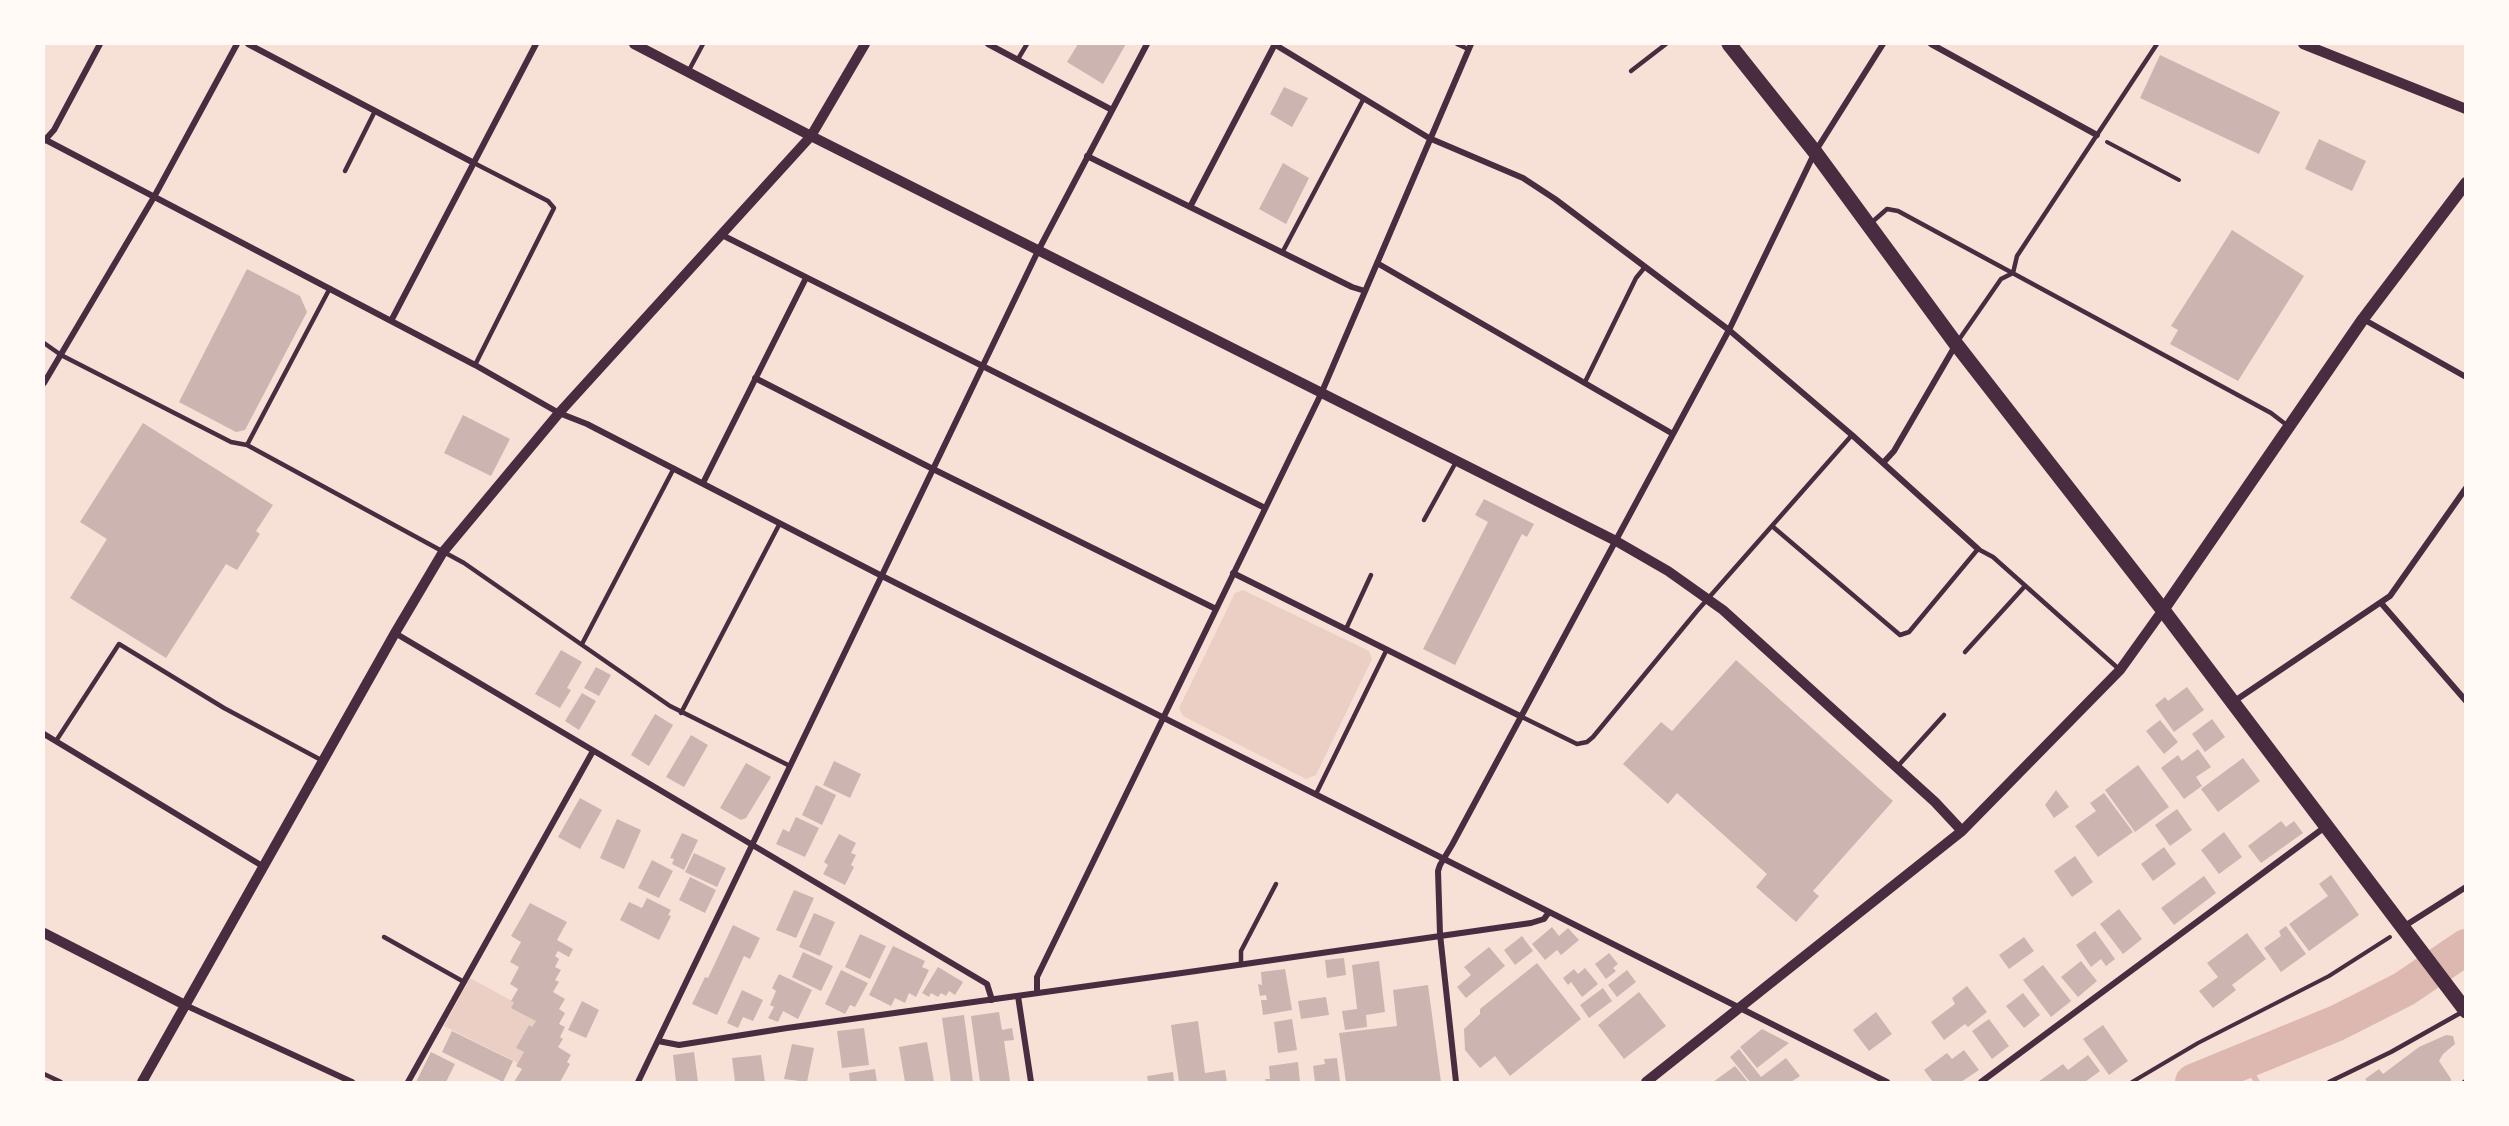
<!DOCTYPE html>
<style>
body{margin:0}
#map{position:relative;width:2509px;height:1126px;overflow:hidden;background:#f7e1d7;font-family:"Public Sans",sans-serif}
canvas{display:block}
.frame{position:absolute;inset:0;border:45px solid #fffaf5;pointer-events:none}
</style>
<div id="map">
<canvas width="2509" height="1126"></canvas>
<div class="frame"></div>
</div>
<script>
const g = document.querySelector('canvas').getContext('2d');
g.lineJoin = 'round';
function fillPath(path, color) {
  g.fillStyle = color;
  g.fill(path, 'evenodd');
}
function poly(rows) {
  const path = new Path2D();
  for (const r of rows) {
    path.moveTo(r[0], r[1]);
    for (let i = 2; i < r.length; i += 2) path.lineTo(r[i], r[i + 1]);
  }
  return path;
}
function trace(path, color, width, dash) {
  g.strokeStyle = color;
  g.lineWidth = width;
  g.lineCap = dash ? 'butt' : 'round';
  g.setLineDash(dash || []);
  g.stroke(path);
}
const green = poly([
 [1243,590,1369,651,1372,659,1316,775,1306,779,1183,716,1179,708,1235,593],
 [470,978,514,1002,536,1021,532,1027,529,1025,516,1048,524,1052,518,1063,444,1026]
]);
const stream = poly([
 [2245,1062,2257,1082]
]);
const river = poly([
 [2193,1082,2337,1023,2404,989,2466,947]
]);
const building = poly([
 [1078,44,1126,44,1103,84,1067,62],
 [2160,55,2280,112,2259,154,2140,98],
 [1284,87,1308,98,1292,127,1270,114],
 [2319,139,2366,161,2352,191,2305,169],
 [1283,163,1309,178,1286,224,1259,209],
 [2232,230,2304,276,2238,381,2170,344,2178,330,2171,326],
 [247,269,300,296,307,312,245,430,236,432,179,402],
 [463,415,510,439,491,476,444,453],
 [143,423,273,505,256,531,260,534,237,570,226,564,166,658,70,598,107,539,80,522],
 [1484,499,1534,524,1527,537,1522,534,1455,665,1423,649,1488,522,1475,515],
 [561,650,582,662,567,688,571,690,560,708,535,694],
 [1736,660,1893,801,1813,891,1819,896,1796,922,1756,887,1767,874,1677,793,1668,804,1623,764,1661,722,1672,731],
 [596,667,611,675,599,696,584,688],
 [2187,687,2204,710,2174,732,2155,705,2165,697,2168,701],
 [582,693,596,701,579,730,565,721],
 [655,714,673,725,649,766,631,755],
 [2212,719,2225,737,2205,752,2192,734],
 [2160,720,2178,742,2164,754,2146,731],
 [691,735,708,745,684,787,666,777],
 [2198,749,2211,767,2196,777,2202,786,2184,799,2161,768,2178,755,2182,761],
 [2243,758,2260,781,2218,812,2201,789],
 [834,761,861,774,850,798,823,785],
 [746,763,771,777,746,818,741,820,720,808],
 [2138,765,2169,807,2135,832,2105,790],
 [816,785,836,795,822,825,802,815],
 [2056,790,2069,807,2054,818,2045,805],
 [2104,793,2133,832,2098,857,2075,826,2096,811,2090,803],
 [580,798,602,810,580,849,558,837],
 [2177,809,2192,830,2170,846,2155,825],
 [796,817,819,828,805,857,776,844,783,829,789,832],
 [617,819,641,830,624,869,600,858],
 [2281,821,2286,827,2294,821,2303,833,2261,863,2248,846],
 [2224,832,2242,857,2219,874,2201,850],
 [682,833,698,840,684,870,672,864,674,859,670,858],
 [839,834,856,843,851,853,856,855,851,865,854,867,845,885,823,874,828,865,824,862],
 [2164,847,2176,864,2153,881,2141,864],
 [694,853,726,868,717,887,685,872],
 [2075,856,2093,882,2072,897,2054,871],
 [652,860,673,871,659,898,638,888],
 [2331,875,2359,915,2309,951,2289,924,2328,896,2319,884],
 [2204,876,2216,893,2174,925,2161,908],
 [690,877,716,890,705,913,679,900],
 [794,890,814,898,796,938,776,930],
 [647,898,671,910,668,915,671,916,659,940,620,920,629,902,642,908],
 [530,903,567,922,557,940,573,949,569,957,558,951,555,956,559,959,555,967,561,970,555,980,559,982,553,992,565,999,559,1009,565,1013,559,1024,565,1027,560,1037,563,1039,558,1047,571,1055,567,1062,570,1064,560,1082,514,1082,522,1069,516,1066,524,1052,516,1048,529,1025,532,1027,536,1021,511,1008,514,1002,511,1001,518,989,510,984,519,967,510,962,521,942,511,936],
 [2119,909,2142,939,2123,954,2100,924],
 [814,913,835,922,820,956,799,947],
 [733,925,760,938,750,959,744,956,717,1015,692,1004,705,977,708,978],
 [2286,926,2306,954,2281,972,2264,948,2281,936,2279,931],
 [1552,927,1559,936,1568,928,1579,940,1561,955,1557,950,1545,960,1532,944],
 [2095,931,2115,959,2106,966,2101,959,2091,967,2076,945],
 [2247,933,2266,959,2232,985,2236,990,2213,1008,2199,991,2218,977,2207,963],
 [860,934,886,946,870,979,845,967],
 [1522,936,1533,951,1515,965,1504,950],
 [2024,937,2034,951,2009,969,1999,955],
 [893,946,925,961,922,967,929,970,916,997,909,993,905,1003,895,998,891,1006,869,995],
 [1489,947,1505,966,1466,998,1457,987,1471,975,1464,967],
 [803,952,833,966,821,991,792,977],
 [1609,953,1618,964,1613,968,1616,971,1606,979,1595,964],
 [1344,958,1346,975,1327,978,1325,960],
 [1379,961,1385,1012,1366,1015,1367,1027,1345,1030,1342,1011,1357,1009,1352,965],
 [2081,961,2097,981,2078,997,2061,977],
 [1537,963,1581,1019,1510,1076,1495,1056,1480,1068,1465,1050,1464,1029,1480,1014,1480,1009],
 [2043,965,2071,1001,2051,1017,2023,980],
 [938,967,963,982,955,995,949,991,946,996,941,993,938,997,931,993,929,997,922,993],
 [1585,968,1598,984,1582,997,1571,982,1568,985,1563,978,1574,969,1578,974],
 [1285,969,1292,1010,1263,1015,1261,1000,1267,1000,1266,995,1260,996,1258,984,1262,985,1261,972],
 [841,970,868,983,855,1007,850,1005,845,1014,825,1004],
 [1627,970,1636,982,1617,997,1608,985],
 [779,974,812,990,798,1019,783,1011,778,1022,768,1018,774,1007,770,1005,776,991,772,988],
 [1428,985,1441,1082,1346,1082,1339,1033,1397,1026,1393,990],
 [1967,986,1987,1012,1968,1027,1965,1024,1944,1040,1931,1022,1955,1004,1952,998],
 [1603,988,1612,1001,1589,1018,1580,1005],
 [742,990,763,1000,753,1021,743,1017,738,1028,727,1023],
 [1639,992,1666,1026,1624,1059,1598,1025],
 [2023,993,2040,1015,2024,1028,2006,1006],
 [1326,997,1329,1015,1301,1019,1298,1001],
 [582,1001,599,1010,586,1038,568,1030],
 [999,1012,1002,1030,1012,1028,1014,1040,1004,1041,1010,1081,980,1082,971,1016],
 [1876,1012,1892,1034,1869,1051,1853,1030],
 [964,1015,973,1082,951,1082,942,1018],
 [1292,1019,1297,1050,1278,1053,1274,1022],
 [1989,1019,2009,1046,1992,1059,1972,1031],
 [1198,1021,1205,1073,1225,1070,1227,1082,1179,1082,1171,1025],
 [2103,1025,2128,1061,2109,1075,2083,1039],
 [864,1028,869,1065,842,1068,837,1031],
 [1762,1029,1789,1043,1757,1068,1740,1047],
 [452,1031,513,1061,503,1082,442,1052],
 [2446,1035,2453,1036,2455,1044,2443,1054,2439,1061,2451,1079,2451,1082,2368,1082,2365,1079,2379,1069,2383,1074,2419,1047],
 [927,1042,934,1082,905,1082,899,1047],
 [792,1044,814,1048,807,1082,784,1079],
 [1739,1049,1761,1077,1786,1058,1800,1076,1791,1082,1750,1082,1730,1057],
 [1964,1050,1979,1070,1961,1082,1933,1082,1924,1070,1947,1053,1952,1059],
 [431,1052,455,1064,446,1082,416,1082],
 [694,1052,698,1082,676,1082,673,1055],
 [761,1055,765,1082,735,1082,732,1058],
 [2088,1055,2100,1071,2085,1082,2038,1082,2063,1064,2068,1070],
 [1337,1058,1340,1082,1315,1082,1313,1066,1325,1064,1324,1059],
 [1298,1062,1300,1082,1266,1082,1265,1079,1270,1079,1269,1066],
 [1735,1066,1748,1082,1713,1082],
 [875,1069,877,1082,850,1082,849,1073],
 [1173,1072,1174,1082,1148,1082,1147,1076]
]);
const path = poly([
 [2107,142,2179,180],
 [2132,1082,2198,1043,2329,976,2390,937]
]);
const service = poly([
 [1457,44,1468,49],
 [1018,59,1027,44],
 [1631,71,1666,44],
 [688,72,703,44],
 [474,163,548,201,554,208,475,365],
 [345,171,375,111],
 [1871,223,1887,209,1898,211,2271,413,2288,426],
 [1282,253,1364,98],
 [1958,341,2001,279,2013,273,2017,256,2157,44],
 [44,343,61,355,231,442,247,445,464,563,670,706,790,766],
 [1585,382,1636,278,1645,267],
 [247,445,330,288],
 [1424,520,1456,462],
 [1772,526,1900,635,1909,632,1978,549,1993,557,2120,670],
 [1346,629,1371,575],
 [582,644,674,468],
 [1965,652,2025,586],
 [681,713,780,523],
 [1520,716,1577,744,1587,742,1593,737,1697,611,1852,435],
 [56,741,119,644,224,708,323,761],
 [1897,767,1944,715],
 [1316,794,1387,649],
 [384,937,464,982],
 [1241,965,1241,951,1276,884],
 [44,1074,61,1082],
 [2329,1082,2391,1052,2464,1011],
 [2464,1082,2466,1081]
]);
const minor = poly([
 [248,44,474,163],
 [988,44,1112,110],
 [1274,44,1429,138,1523,178,1555,199,1729,330,1852,435,1978,549],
 [1931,44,2097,135],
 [44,139,475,365,559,413,587,424,882,576,1887,1082],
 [44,141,54,130,100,44],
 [1087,156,1352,287,1365,291],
 [1190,207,1275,44],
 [722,235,1265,508],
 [1377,263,1673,434],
 [2363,319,2466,377],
 [391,321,536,44],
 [755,378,933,469,1216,609],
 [44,383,154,197,237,44],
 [1883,463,1894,451,1955,346],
 [703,483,806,278],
 [1233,573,1520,716],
 [2381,603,2466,701],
 [395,633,987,984,992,1000],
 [2233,702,2390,596,2466,488],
 [44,734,264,867],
 [2403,927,2466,887],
 [1037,993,1037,977,1321,394,1471,44],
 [1018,996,1031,1082],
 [185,1005,352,1082],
 [658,1041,679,1045,787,1028,1196,971,1531,923,1544,919,1549,912],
 [408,1082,593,751],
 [638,1082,1038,251,1147,44],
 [1456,1082,1440,934,1438,871,1440,865,1452,845,1729,330,1815,152,1883,44],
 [1981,1082,2325,827]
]);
const tertiary = poly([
 [634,44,811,136,1616,541,1668,571,1723,610,1935,802,1962,831],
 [2303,44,2466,109],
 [44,933,185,1005],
 [142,1082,395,633,443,552,559,413,811,136,865,44],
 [1646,1082,1962,831,2120,670,2163,610]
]);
const secondary = poly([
 [2163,610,2363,319,2466,183]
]);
const primary = poly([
 [1729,44,1815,152,1956,344,2163,610,2466,1011]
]);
fillPath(green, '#ebcfc5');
trace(stream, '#dcb8b0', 6);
trace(river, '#dcb8b0', 36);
fillPath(building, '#ccb4b1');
trace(path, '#4a2c40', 4);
trace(service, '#4a2c40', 4.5);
trace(minor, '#4a2c40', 6);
trace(tertiary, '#4a2c40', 10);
trace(secondary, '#4a2c40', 12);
trace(primary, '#4a2c40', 15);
</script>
